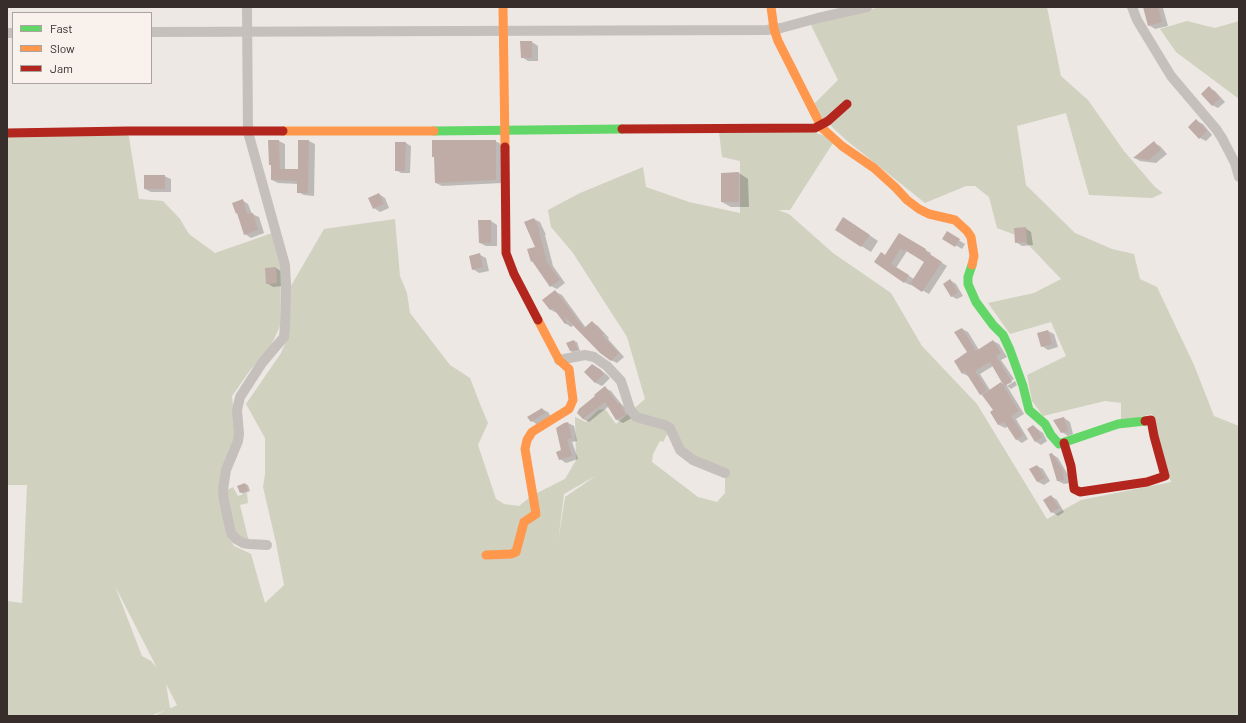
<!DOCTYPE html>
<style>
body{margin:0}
#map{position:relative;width:1246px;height:723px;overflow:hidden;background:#ede8e4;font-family:Barlow,sans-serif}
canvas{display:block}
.frame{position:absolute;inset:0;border:8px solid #372d2b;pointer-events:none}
.legend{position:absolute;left:12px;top:12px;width:140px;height:72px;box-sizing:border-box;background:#f9f1ec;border:1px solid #aba39f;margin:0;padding:5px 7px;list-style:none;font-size:12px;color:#372d2b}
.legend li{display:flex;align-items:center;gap:8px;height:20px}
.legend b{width:20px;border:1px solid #aba39f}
</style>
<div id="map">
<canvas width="1246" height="723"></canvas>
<div class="frame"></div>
<ul class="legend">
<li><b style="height:5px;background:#63d668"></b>Fast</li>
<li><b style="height:5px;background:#ff974d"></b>Slow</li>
<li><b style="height:5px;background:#b3261e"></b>Jam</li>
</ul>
</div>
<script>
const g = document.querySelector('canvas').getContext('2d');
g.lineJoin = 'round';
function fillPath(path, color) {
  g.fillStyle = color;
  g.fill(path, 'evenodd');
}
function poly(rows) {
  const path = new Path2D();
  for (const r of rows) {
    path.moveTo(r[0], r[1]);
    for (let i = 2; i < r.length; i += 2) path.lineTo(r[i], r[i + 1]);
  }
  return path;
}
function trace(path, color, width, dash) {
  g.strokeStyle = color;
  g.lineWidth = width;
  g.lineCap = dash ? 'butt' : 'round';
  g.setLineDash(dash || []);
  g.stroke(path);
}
const green = poly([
 [882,7,1047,7,1061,76,1088,100,1124,151,1155,187,1163,193,1152,198,1089,195,1066,113,1017,126,1026,185,1075,233,1112,249,1134,254,1140,279,1157,287,1194,365,1214,416,1239,426,1239,716,154,716,166,710,150,716,7,716,7,601,22,603,27,485,7,485,7,134,128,131,139,199,163,201,180,219,189,234,215,253,275,232,281,268,280,326,270,348,251,369,232,396,236,436,227,490,233,487,238,496,247,493,248,503,240,505,249,542,228,536,234,546,251,554,265,603,284,585,276,543,263,487,265,474,265,438,246,404,281,353,288,337,288,291,324,229,395,219,400,276,407,293,410,313,450,365,470,378,480,404,488,423,478,445,496,499,504,504,519,506,533,495,565,479,576,460,575,417,586,422,598,410,605,409,616,424,645,399,627,337,573,253,551,227,548,210,580,193,643,167,646,187,689,202,740,213,740,161,722,157,719,132,813,132,825,136,833,143,790,210,778,210,789,214,833,253,891,293,922,346,977,404,1047,519,1081,500,1171,482,1152,414,1121,422,1121,403,1105,401,1043,416,1032,401,1027,375,1066,356,1051,322,1010,334,988,303,1034,293,1061,279,1021,237,997,228,989,197,975,186,966,186,925,203,846,140,811,107,838,80,809,21],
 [670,429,688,456,725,476,725,493,717,502,698,497,652,462,653,454,660,441,663,442],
 [597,475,565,497,558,542,564,494],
 [115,586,157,668,151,661,142,656],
 [166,684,177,705,171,708,170,708],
 [1187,21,1215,28,1239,21,1239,99,1176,52,1160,29]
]);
const shadow = poly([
 [1146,7,1163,8,1168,26,1155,29,1149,25],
 [532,42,538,46,538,61,528,61,522,57],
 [1209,88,1215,91,1225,102,1218,108,1212,105],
 [1197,121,1203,124,1212,135,1206,141,1200,138],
 [279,141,285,144,285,170,299,170,309,141,315,144,314,196,304,195,298,192,298,184,278,183,272,180,272,166,270,164],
 [495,141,501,144,502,183,442,186,436,183],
 [396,143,406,143,411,146,410,173,401,173,396,170],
 [1154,143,1160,146,1167,154,1156,163,1140,161,1135,158],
 [739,173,748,179,749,207,731,207,722,202],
 [164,176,171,179,171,192,151,192,145,189],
 [379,194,385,198,389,208,380,212,374,208],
 [242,200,248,204,252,214,259,217,264,233,251,238,245,234,239,214,237,213],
 [534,219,540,222,546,235,545,235,553,266,565,283,557,289,551,286,534,262,532,261,537,248],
 [491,221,497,225,497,246,486,246,480,243],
 [853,224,878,241,871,252,836,230],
 [1025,228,1031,232,1033,245,1022,246,1016,242],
 [947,233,965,244,962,249,944,238],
 [899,235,931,253,930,255,947,266,929,294,911,284,910,285,904,282,875,262,885,256],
 [907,251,911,254,912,253,925,261,914,279,896,268],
 [480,255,486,258,489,271,479,273,473,269],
 [276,268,282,272,283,286,273,287,267,283],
 [950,280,956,284,963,296,957,299,951,296],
 [556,292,562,295,586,328,592,322,598,326,609,338,608,339,624,357,617,363,611,360,571,321,573,326,571,327,565,323,557,313,551,310,544,300],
 [962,329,968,332,979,350,993,341,999,344,1007,357,1001,360,1014,379,1007,384,1007,386,1015,381,1017,385,1011,389,1007,386,1024,414,1016,419,1028,439,1022,443,1016,439,1008,426,1005,428,999,425,992,413,995,411,985,397,980,394,968,376,962,373,968,353],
 [993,366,1005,385,1001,383,990,390,980,374],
 [1048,331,1054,334,1058,347,1048,350,1042,346],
 [574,341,577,342,580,351,573,352,570,351],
 [598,368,607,375,610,378,602,386,596,383,585,372],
 [605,388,611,391,622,405,626,407,632,418,623,423,617,420,609,406,589,422,583,419,578,412],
 [542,409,548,412,551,417,538,425,532,421],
 [1064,418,1070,422,1073,434,1068,436,1062,432],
 [568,423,574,426,577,441,572,442,578,459,566,463,560,459],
 [1033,426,1043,433,1047,441,1041,445,1035,441],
 [1052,454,1058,458,1068,475,1069,483,1064,484,1058,481],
 [1037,466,1043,469,1050,481,1044,485,1038,482,1031,470],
 [245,484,248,485,250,491,243,494,241,492],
 [1051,496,1057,500,1064,512,1058,516,1052,512]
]);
const building = poly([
 [1143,7,1158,7,1162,22,1148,26],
 [520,41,532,41,532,58,521,58],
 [1209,86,1220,98,1212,106,1201,94],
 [1196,119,1207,131,1199,139,1188,127],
 [268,140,279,140,280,169,298,169,298,140,309,140,308,193,297,193,297,181,271,180,271,165,269,165],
 [432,140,496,140,496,180,435,183,434,157,432,157],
 [1154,141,1161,150,1149,160,1133,158],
 [395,142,406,142,405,171,395,171],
 [739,172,739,202,721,202,721,173],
 [144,175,165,175,165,189,144,189],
 [379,193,384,204,373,209,368,198],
 [243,199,247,214,253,213,258,230,244,235,237,213,236,214,232,203],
 [843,217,870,235,861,247,835,230],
 [534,218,540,231,539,232,547,262,560,280,550,287,532,261,531,262,527,249,535,247,524,222],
 [478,220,491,220,491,243,479,243],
 [1026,227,1027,242,1015,243,1014,228],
 [947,231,960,239,955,247,942,239],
 [899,233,926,249,925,251,942,262,922,292,910,284,924,262,905,250,905,251,900,249,891,264,909,275,904,283,874,262,881,252,885,255],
 [480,253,483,267,472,270,469,256],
 [276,267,277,283,266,284,265,268],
 [950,279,958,292,951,297,943,284],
 [555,290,584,328,592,321,604,334,602,335,619,353,611,361,600,353,564,316,567,323,565,324,553,308,550,310,542,300],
 [962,328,976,351,993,340,1001,353,996,356,1012,382,1004,386,990,362,975,371,987,390,980,395,965,371,962,374,954,361,967,352,954,332],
 [1048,330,1052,344,1041,347,1037,333],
 [574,340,578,350,570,351,566,343],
 [592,364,601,370,604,374,595,383,584,372],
 [1001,382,1019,411,1011,416,1023,435,1016,440,1004,422,998,425,990,412,993,410,982,395],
 [605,386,618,404,620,403,626,415,616,420,605,402,583,419,577,413,579,409,595,396,594,395],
 [542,408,545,413,531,422,527,417],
 [1064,417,1068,431,1061,433,1053,420],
 [568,422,572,438,567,439,572,456,559,460,556,452,561,450,556,428,564,423],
 [1033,425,1037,429,1042,437,1035,442,1027,429],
 [1052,453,1063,471,1064,480,1057,481,1049,454],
 [1037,465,1045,478,1037,482,1029,469],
 [245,483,248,490,240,493,237,486],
 [1051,495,1059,508,1051,513,1043,500]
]);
const street = poly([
 [247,7,248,132,285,265,286,286,285,326,284,337,262,363,240,397,237,410,239,434,238,441,226,470,223,490,224,501,231,533,236,539,243,543,249,544,267,545],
 [1132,7,1137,20,1171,76,1216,129,1222,138,1235,163,1239,177],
 [151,32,767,30,781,28,818,18,867,7],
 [7,33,13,33],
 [559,360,585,355,594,357,607,366,621,381,630,409,636,417,665,425,670,428,680,450,693,460,725,473]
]);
const fast = poly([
 [434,131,622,129],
 [972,265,968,277,968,284,976,302,993,325,1003,335,1010,350,1023,386,1029,410,1045,424,1051,435,1059,444,1118,424,1145,421]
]);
const slow = poly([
 [503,7,505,147],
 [771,7,774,29,778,41,822,128,842,146,874,168,896,188,907,200,919,209,929,214,955,220,967,231,971,237,974,256,972,265],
 [283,131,434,131],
 [486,555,511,554,516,552,524,522,536,514,525,449,527,440,532,432,569,409,573,400,569,369,559,360,538,320]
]);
const jam = poly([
 [622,129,815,128,828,121,847,104],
 [7,133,128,131,283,131],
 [505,147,506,253,514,274,538,320],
 [1064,443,1071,466,1074,489,1080,492,1147,482,1165,476,1154,436,1151,420,1145,421]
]);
fillPath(green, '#d0d1bf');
fillPath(shadow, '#0003');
fillPath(building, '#bfaca7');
trace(street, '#c6c0bd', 10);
trace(fast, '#63d668', 9);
trace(slow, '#ff974d', 9);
trace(jam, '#b3261e', 9);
</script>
